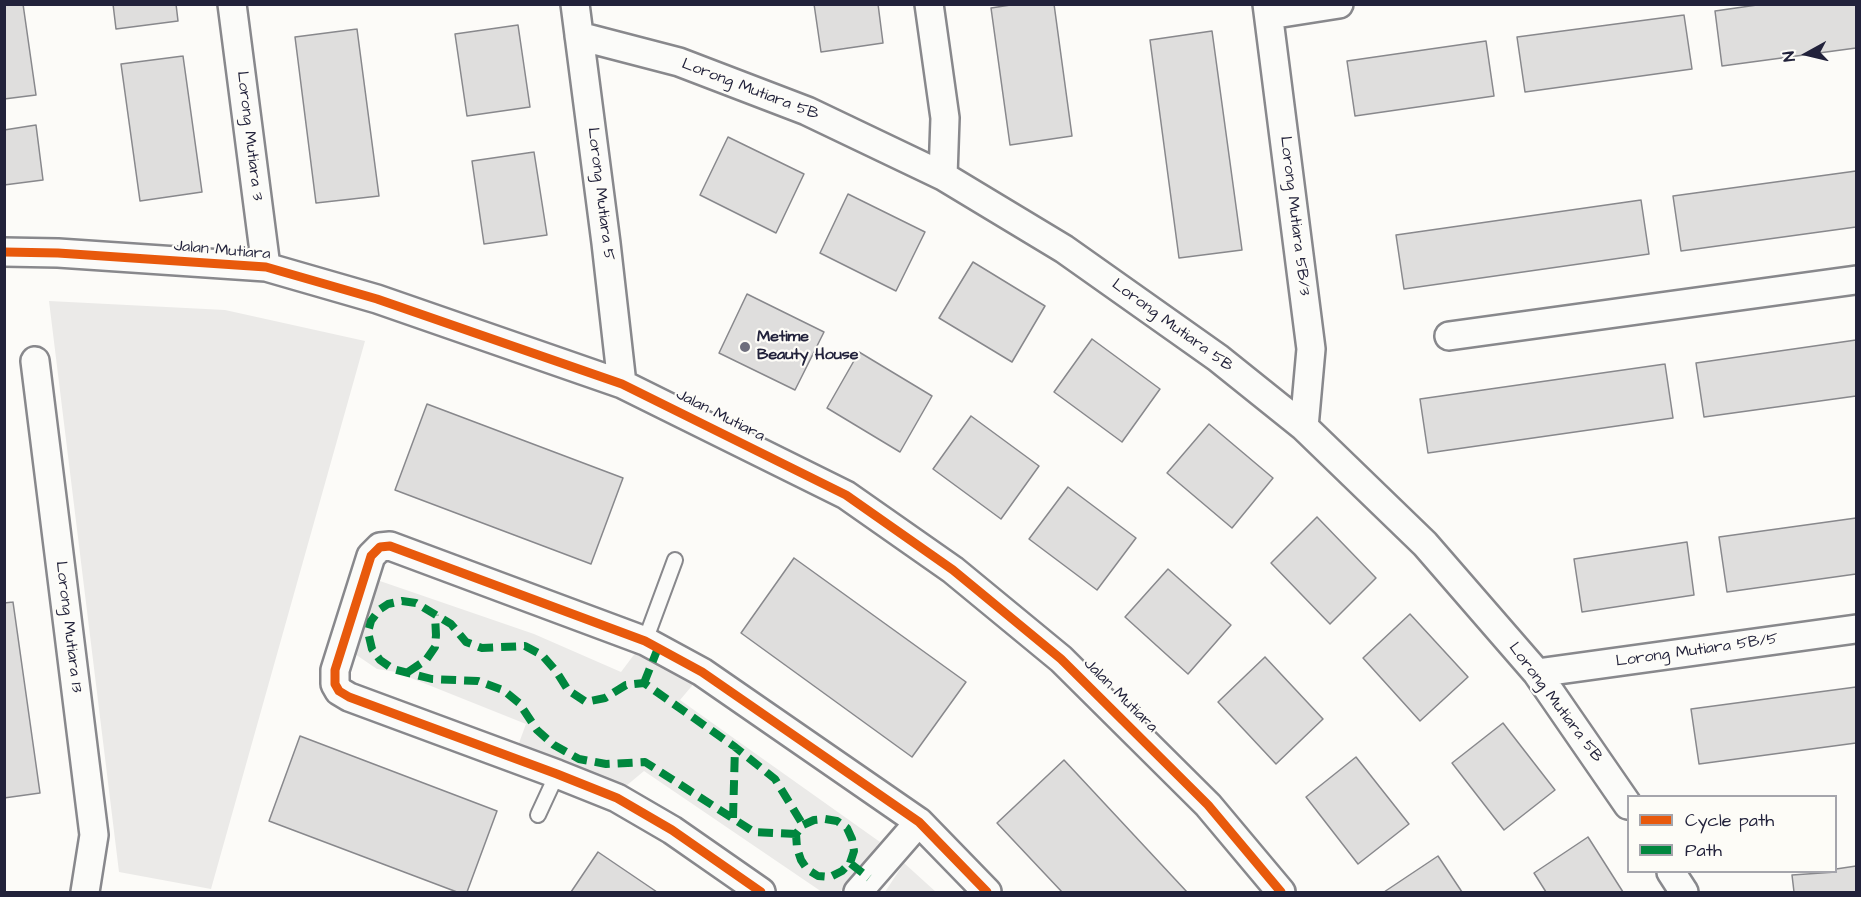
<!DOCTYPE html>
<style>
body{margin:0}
#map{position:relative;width:1861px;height:897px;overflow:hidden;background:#fcfbf8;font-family:"Architects Daughter",sans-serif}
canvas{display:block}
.frame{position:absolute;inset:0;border:6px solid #22223b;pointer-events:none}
.legend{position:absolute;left:1627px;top:795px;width:210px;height:78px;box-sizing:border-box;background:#fdfcf7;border:2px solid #a5a5ac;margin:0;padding:8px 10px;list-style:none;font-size:18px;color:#22223b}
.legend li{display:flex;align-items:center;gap:12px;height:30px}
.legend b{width:30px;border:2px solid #a5a5ac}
.north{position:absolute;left:1777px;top:24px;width:60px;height:60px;-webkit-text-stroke:4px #fdfcf7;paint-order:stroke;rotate:262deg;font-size:16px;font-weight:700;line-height:24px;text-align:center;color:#22223b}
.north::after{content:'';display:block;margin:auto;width:21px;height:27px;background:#22223b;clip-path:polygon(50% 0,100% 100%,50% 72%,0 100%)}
</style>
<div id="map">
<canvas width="1861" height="897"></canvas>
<div class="frame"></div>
<ul class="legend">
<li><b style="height:8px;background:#e8590c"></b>Cycle path</li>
<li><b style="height:8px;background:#00873e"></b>Path</li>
</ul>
<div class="north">N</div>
</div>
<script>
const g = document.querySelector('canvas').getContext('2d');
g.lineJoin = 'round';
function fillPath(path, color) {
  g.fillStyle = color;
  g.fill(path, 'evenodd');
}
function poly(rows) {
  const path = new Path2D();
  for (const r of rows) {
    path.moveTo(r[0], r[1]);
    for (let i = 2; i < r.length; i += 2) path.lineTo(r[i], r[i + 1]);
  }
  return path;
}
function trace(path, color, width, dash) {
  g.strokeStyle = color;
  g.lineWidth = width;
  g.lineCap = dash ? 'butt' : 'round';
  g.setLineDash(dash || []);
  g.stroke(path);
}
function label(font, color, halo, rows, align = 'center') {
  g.font = font + ' "Architects Daughter",sans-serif';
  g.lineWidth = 4.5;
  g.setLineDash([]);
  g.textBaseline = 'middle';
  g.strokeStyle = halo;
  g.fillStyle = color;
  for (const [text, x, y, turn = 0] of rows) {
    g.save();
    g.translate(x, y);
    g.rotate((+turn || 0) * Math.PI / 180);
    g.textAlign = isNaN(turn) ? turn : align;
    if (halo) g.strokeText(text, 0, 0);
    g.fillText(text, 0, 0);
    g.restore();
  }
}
const green = poly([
 [49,301,225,310,365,341,211,889,119,872],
 [377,580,534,634,621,672,636,652,666,660,696,681,680,700,880,842,840,892,822,892,644,771,626,786,519,743,526,724,396,672,377,669,352,652],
 [904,863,936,892,937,892,885,892]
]);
const building = poly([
 [4,4,23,4,36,95,4,99,4,4],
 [113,4,176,4,178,21,116,29,113,4],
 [814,4,878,4,883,43,821,52,814,4],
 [1017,4,1054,4,1072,136,1010,145,991,8,1017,4],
 [1764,4,1856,4,1856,48,1722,66,1715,11,1764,4],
 [1684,15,1692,69,1525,92,1517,37,1684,15],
 [518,25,530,107,467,116,455,34,518,25],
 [357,29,379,196,316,203,295,37,357,29],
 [1212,31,1242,250,1179,258,1150,40,1212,31],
 [1486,41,1494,96,1355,116,1347,61,1486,41],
 [183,56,202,192,140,201,121,64,183,56],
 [36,125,43,180,4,185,4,130,36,125],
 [728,137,804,174,776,233,700,195,728,137],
 [534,152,547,235,484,244,472,161,534,152],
 [1856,171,1856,227,1681,251,1673,196,1856,171],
 [848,194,925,232,896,291,820,253,848,194],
 [1641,200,1649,254,1404,289,1396,235,1641,200],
 [973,262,1045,306,1012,362,939,318,973,262],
 [747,294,824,332,795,390,719,353,747,294],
 [1092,339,1160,389,1122,442,1054,392,1092,339],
 [1856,340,1856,396,1704,417,1696,363,1856,340],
 [859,352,932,396,900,452,827,408,859,352],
 [1665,364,1673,418,1428,453,1420,399,1665,364],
 [427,404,623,478,591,564,395,490,427,404],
 [971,416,1039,466,1001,519,933,469,971,416],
 [1209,424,1273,478,1232,528,1167,473,1209,424],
 [1068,487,1136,538,1097,590,1029,539,1068,487],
 [1317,517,1376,578,1330,624,1271,563,1317,517],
 [1856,518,1856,574,1727,592,1719,537,1856,518],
 [1687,542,1694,595,1582,612,1574,559,1687,542],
 [794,558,966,682,912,757,741,633,794,558],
 [1168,569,1231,625,1188,674,1125,617,1168,569],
 [13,602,40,793,4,798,4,603,13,602],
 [1410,614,1468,677,1420,721,1363,658,1410,614],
 [1265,657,1323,719,1276,764,1218,702,1265,657],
 [1856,687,1856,743,1699,764,1691,709,1856,687],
 [1503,723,1555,790,1504,830,1452,763,1503,723],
 [300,736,497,811,467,892,457,892,269,821,300,736],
 [1356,757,1409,824,1358,864,1306,797,1356,757],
 [1064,760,1187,892,1062,892,997,823,1064,760],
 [1588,837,1623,892,1546,892,1534,873,1588,837],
 [598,852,657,892,571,892,598,852],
 [1438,856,1462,892,1384,892,1438,856],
 [1856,866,1856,892,1794,892,1792,875,1836,872,1836,869,1856,866]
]);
const lane = poly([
 [645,641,675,560],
 [538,815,557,774]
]);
const street = poly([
 [232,4,266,267],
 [575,4,606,243,622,384],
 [929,4,945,118,943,176],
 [1267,4,1311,349,1304,427],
 [1269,15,1339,4],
 [579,36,679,62,807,111,943,176,1064,249,1218,358,1304,427,1425,544,1537,673,1628,805],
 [4,252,58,253,266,267,377,299,622,384,846,495,953,570,1061,659,1208,805,1281,892],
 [1449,336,1856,280],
 [35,361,94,835,85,892],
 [1537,673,1856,629],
 [1671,872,1684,892],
 [761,892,672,830,617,798,557,774,349,697,339,691,335,684,335,670,371,556,380,547,390,546,645,641,702,672,919,822,987,892],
 [858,892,919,822]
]);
const quiet = poly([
 [408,672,426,660,435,647,436,635,435,615],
 [644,683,658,648],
 [733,818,735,747],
 [796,834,754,832,645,762,606,764,579,759,554,745,537,730,519,703,503,690,478,681,432,679,393,669,380,660,372,649,368,632,371,621,379,610,388,604,402,601,416,603,451,624,466,642,482,648,525,646,542,655,556,671,568,690,586,702,605,698,626,685,644,683,735,747,775,779,803,825],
 [850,863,854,851,852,839,847,828,837,821,825,819,814,820,803,825,796,834,797,848,801,860,807,869,818,876,830,877,842,871,850,863,869,878]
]);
const cycleway = poly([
 [4,252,58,253,266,267,377,299,622,384,846,495,953,570,1061,659,1208,805,1281,892],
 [761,892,672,830,617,798,557,774,349,697,339,691,335,684,335,670,371,556,380,547,390,546,645,641,702,672,919,822,987,892]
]);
const markers = [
 [745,347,6,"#6e6e7d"]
];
const streetNames = [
 ["Lorong Mutiara 5B",750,90,21],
 ["Lorong Mutiara 3",249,136,83],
 ["Lorong Mutiara 5",600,194,83],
 ["Lorong Mutiara 5B/3",1294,216,83],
 ["Jalan Mutiara",222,251,5],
 ["Lorong Mutiara 5B",1172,326,36],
 ["Jalan Mutiara",720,416,27],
 ["Lorong Mutiara 13",68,627,83],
 ["Lorong Mutiara 5B/5",1697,651,-8],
 ["Jalan Mutiara",1120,696,45],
 ["Lorong Mutiara 5B",1555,703,53]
];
const poiNames = [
 ["Metime",757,338],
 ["Beauty House",757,356]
];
fillPath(green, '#ebeae8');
fillPath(building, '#dfdedd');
trace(building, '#88888c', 1.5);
trace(lane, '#88888c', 18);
trace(street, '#88888c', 32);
trace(lane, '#fbfbf9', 14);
trace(street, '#fbfbf9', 27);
trace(quiet, '#00873e', 8, [15, 8]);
trace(cycleway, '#e8590c', 9);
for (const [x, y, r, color] of markers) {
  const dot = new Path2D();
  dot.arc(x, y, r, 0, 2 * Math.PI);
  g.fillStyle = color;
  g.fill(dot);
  trace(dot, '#fdfcf7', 2);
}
label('16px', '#22223b', '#fdfcf7', streetNames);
label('bold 16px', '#22223b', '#fdfcf7', poiNames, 'left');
</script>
